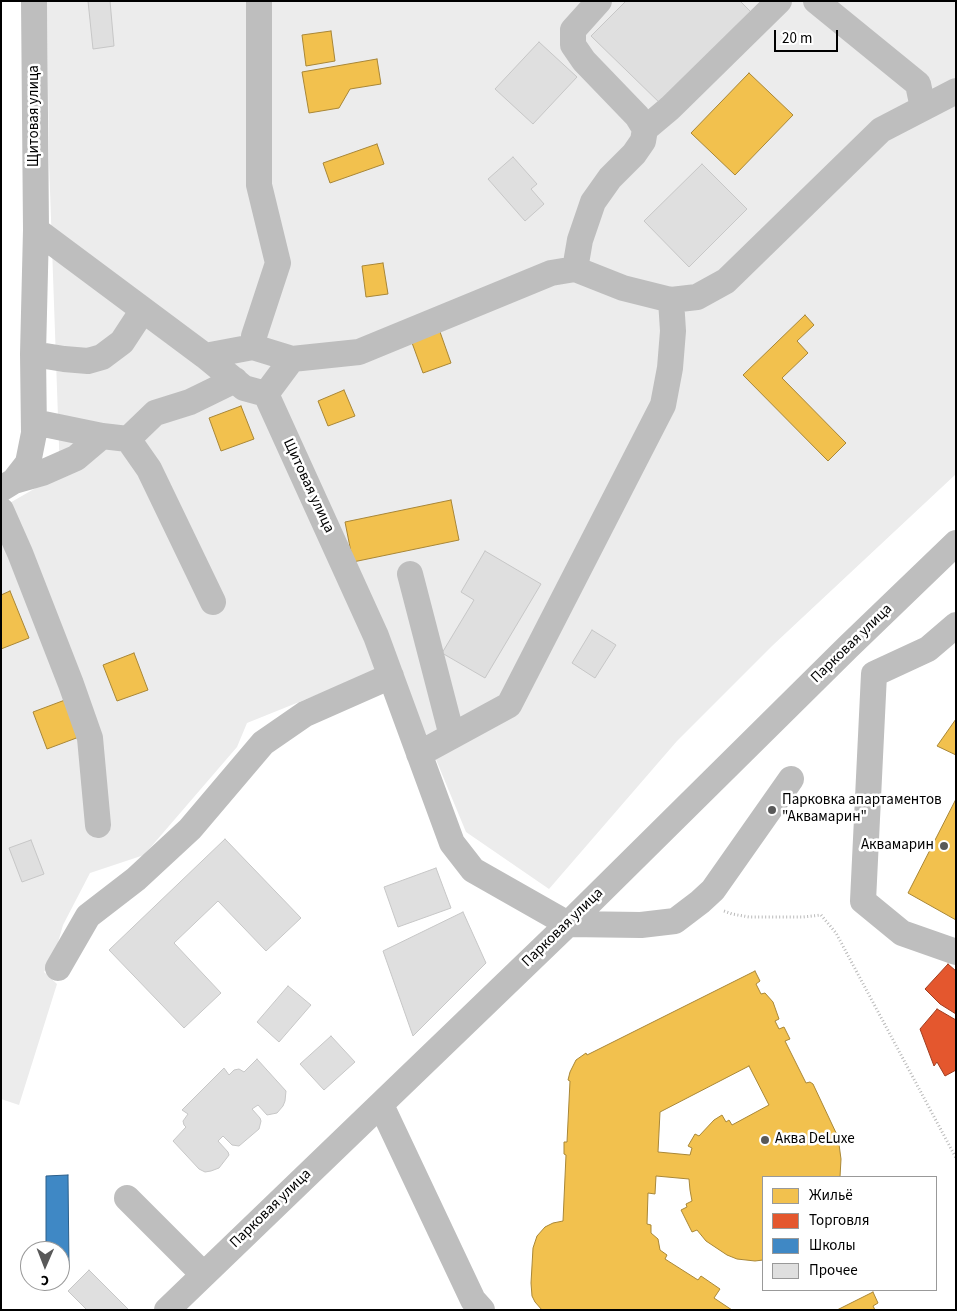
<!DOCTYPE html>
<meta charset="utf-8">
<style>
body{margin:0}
#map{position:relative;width:957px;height:1311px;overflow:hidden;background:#fff;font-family:"Source Sans 3",sans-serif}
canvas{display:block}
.frame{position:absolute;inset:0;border:2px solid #000;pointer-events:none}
.legend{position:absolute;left:762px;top:1176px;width:175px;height:115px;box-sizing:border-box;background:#fff;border:1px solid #999;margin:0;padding:6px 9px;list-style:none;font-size:15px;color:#000}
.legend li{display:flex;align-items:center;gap:10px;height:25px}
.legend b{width:25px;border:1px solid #999}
.north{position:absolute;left:20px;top:1241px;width:50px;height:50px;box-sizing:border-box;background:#fff;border:1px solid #999;border-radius:50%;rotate:181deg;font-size:14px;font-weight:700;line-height:20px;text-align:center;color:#000}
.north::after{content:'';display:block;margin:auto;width:18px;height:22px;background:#595959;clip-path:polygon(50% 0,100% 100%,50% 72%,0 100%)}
.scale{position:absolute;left:774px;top:30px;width:64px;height:22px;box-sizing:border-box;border:2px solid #000;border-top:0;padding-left:6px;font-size:15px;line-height:18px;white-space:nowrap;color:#000;-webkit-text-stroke:4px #fff;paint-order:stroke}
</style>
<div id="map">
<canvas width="957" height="1311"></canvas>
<div class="frame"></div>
<ul class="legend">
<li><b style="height:14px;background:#f2c14e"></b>Жильё</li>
<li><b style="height:14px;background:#e4572e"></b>Торговля</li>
<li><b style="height:14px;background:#3f88c5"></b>Школы</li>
<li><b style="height:14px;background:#dfdfdf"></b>Прочее</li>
</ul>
<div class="north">С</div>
<div class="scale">20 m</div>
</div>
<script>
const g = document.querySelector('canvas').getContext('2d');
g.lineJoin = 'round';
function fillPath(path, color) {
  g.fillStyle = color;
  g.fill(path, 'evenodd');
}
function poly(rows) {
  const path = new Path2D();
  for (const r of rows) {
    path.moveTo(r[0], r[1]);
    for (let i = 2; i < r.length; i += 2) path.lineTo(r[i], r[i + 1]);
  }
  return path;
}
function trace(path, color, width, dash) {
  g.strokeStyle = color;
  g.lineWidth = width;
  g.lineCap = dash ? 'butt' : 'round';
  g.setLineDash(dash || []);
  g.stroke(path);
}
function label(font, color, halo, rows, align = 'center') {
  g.font = font + ' "Source Sans 3",sans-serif';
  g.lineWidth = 5;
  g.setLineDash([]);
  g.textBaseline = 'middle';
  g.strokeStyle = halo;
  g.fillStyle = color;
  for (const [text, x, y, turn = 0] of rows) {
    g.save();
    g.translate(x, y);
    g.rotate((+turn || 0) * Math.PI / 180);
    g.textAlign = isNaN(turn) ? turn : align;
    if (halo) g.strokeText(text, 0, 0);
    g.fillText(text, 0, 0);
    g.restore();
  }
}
const green = poly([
 [47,1,956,1,956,474,772,646,677,741,549,889,466,832,396,663,247,723,237,747,144,855,90,873,63,925,55,953,44,972,57,984,19,1105,1,1099,1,508,60,474,49,162]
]);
const homes = poly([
 [331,31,335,61,306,66,302,35,331,31],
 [377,59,381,84,350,89,339,108,309,113,302,72,377,59],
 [749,73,793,115,735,175,691,133,749,73],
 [377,144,384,164,330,183,323,163,377,144],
 [383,263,388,294,366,297,362,266,383,263],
 [805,315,814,325,797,341,808,353,782,378,846,443,828,461,743,375,805,315],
 [439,329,451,363,423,373,411,340,439,329],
 [344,390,355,416,328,426,318,401,344,390],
 [241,406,254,439,221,451,209,418,241,406],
 [451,500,459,540,353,562,345,522,451,500],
 [10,591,29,638,1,649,1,595,10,591],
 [134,653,148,690,117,701,103,665,134,653],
 [65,700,79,737,47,749,33,712,65,700],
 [956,719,956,755,937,746,956,719],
 [956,799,956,920,908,893,956,799],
 [755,971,760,981,756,984,761,994,765,993,773,1002,779,1019,775,1021,779,1029,784,1027,790,1039,785,1041,806,1083,810,1082,813,1084,838,1137,841,1159,840,1177,763,1177,763,1260,755,1261,737,1259,727,1255,706,1241,697,1230,692,1232,681,1210,687,1207,686,1204,692,1201,690,1190,689,1179,656,1176,655,1194,648,1193,647,1224,651,1225,651,1233,658,1239,660,1250,667,1255,665,1259,698,1280,701,1276,720,1289,714,1298,732,1310,542,1310,535,1302,532,1296,531,1283,533,1248,537,1236,545,1227,553,1223,563,1221,566,1155,564,1154,564,1142,567,1142,570,1081,568,1080,570,1072,576,1060,586,1053,587,1055,755,971],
 [749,1066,769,1105,732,1125,729,1120,726,1122,722,1115,714,1120,699,1136,695,1134,688,1146,692,1148,690,1155,658,1152,660,1112,749,1066],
 [873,1292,878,1303,873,1306,875,1310,837,1310,873,1292]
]);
const shops = poly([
 [948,964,956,971,956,1014,940,1004,925,989,948,964],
 [937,1009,956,1020,956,1070,945,1076,937,1062,934,1066,920,1029,937,1009]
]);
const schools = poly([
 [68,1175,69,1268,60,1268,60,1251,46,1251,46,1176,68,1175]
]);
const building = poly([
 [88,1,110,1,114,46,93,49,88,1],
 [626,1,740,1,754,15,664,107,591,36,626,1],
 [539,42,577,77,533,124,495,89,539,42],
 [513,157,537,184,531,189,544,204,525,221,488,179,513,157],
 [702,164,747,209,689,267,644,221,702,164],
 [485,551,541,584,485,678,442,653,474,600,461,592,485,551],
 [592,630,616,645,595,678,572,663,592,630],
 [225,839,301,918,266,951,218,901,174,943,221,993,184,1028,109,950,225,839],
 [31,840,44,874,22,882,9,848,31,840],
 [436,868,451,908,398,927,384,887,436,868],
 [463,912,486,963,413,1036,383,951,463,912],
 [288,986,311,1005,279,1042,257,1022,288,986],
 [331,1036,355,1062,324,1090,300,1064,331,1036],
 [257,1059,286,1091,285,1101,283,1106,277,1113,267,1115,258,1105,252,1109,260,1118,261,1121,259,1129,239,1146,232,1145,223,1136,218,1141,228,1152,229,1155,226,1159,219,1168,211,1171,205,1172,199,1169,173,1141,186,1127,184,1125,183,1121,188,1114,182,1110,224,1068,229,1075,234,1070,239,1069,244,1072,257,1059],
 [89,1270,129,1310,87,1310,68,1291,89,1270]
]);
const path = poly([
 [724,911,732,914,749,917,803,917,821,915,836,933,956,1158]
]);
const minor = poly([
 [34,1,36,230,205,356,244,388,266,394,376,636,452,843,473,870,568,924,641,925,675,921,700,902,713,890,791,779],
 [816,1,918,84,923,108],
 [645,129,670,108,779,1],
 [575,269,580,240,593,202,610,178,634,154,643,141,645,129,637,116,584,61,573,45,573,30,599,1],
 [253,347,254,336,278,263,259,185,259,1],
 [33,354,64,359,88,361,102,357,122,342,143,310],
 [205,356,253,347,292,359,359,352,551,273,575,269,623,288,671,300,697,297,726,281,881,130,956,91],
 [266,394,292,359],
 [34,422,102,436,128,439,155,413,190,402,235,380],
 [128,439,149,469,213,602],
 [14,481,42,473,76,458,102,436],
 [1,489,14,481,28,463,34,433,33,354,36,230],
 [1,510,20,553,71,684,90,738,98,825],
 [410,574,452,736],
 [956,625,928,649,874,674,863,901,902,933,956,952],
 [419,754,509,705,663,405,670,368,673,331,671,300],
 [58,968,88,916,136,879,190,829,263,743,305,714,391,676],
 [381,1105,473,1300,482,1310],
 [127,1198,203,1274],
 [167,1310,568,924,848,647,956,543]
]);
const markers = [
 [772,810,5,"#595959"],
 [944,846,5,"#595959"],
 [765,1140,5,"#595959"]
];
const streetNames = [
 ["Щитовая улица",35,116,-90],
 ["Щитовая улица",308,486,65],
 ["Парковая улица",852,644,-44],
 ["Парковая улица",563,928,-44],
 ["Парковая улица",271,1209,-44]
];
const poiNames = [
 ["Парковка апартаментов",782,801],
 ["\"Аквамарин\"",782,818],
 ["Аквамарин",934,846,"right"],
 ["Аква DeLuxe",775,1140]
];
fillPath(green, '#ececec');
fillPath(homes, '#f2c14e');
trace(homes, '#a98737', 1);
fillPath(shops, '#e4572e');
trace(shops, '#a03d20', 1);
fillPath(schools, '#3f88c5');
trace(schools, '#2c5f8a', 1);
fillPath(building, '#dfdfdf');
trace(building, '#c7c7c7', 1);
trace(path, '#b9b9b9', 3, [1, 2.5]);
trace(minor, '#bebebe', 26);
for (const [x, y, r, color] of markers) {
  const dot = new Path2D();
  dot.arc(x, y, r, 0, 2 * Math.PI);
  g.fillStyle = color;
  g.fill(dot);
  trace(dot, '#fff', 2);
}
label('15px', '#000', '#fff', streetNames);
label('15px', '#000', '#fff', poiNames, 'left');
</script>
